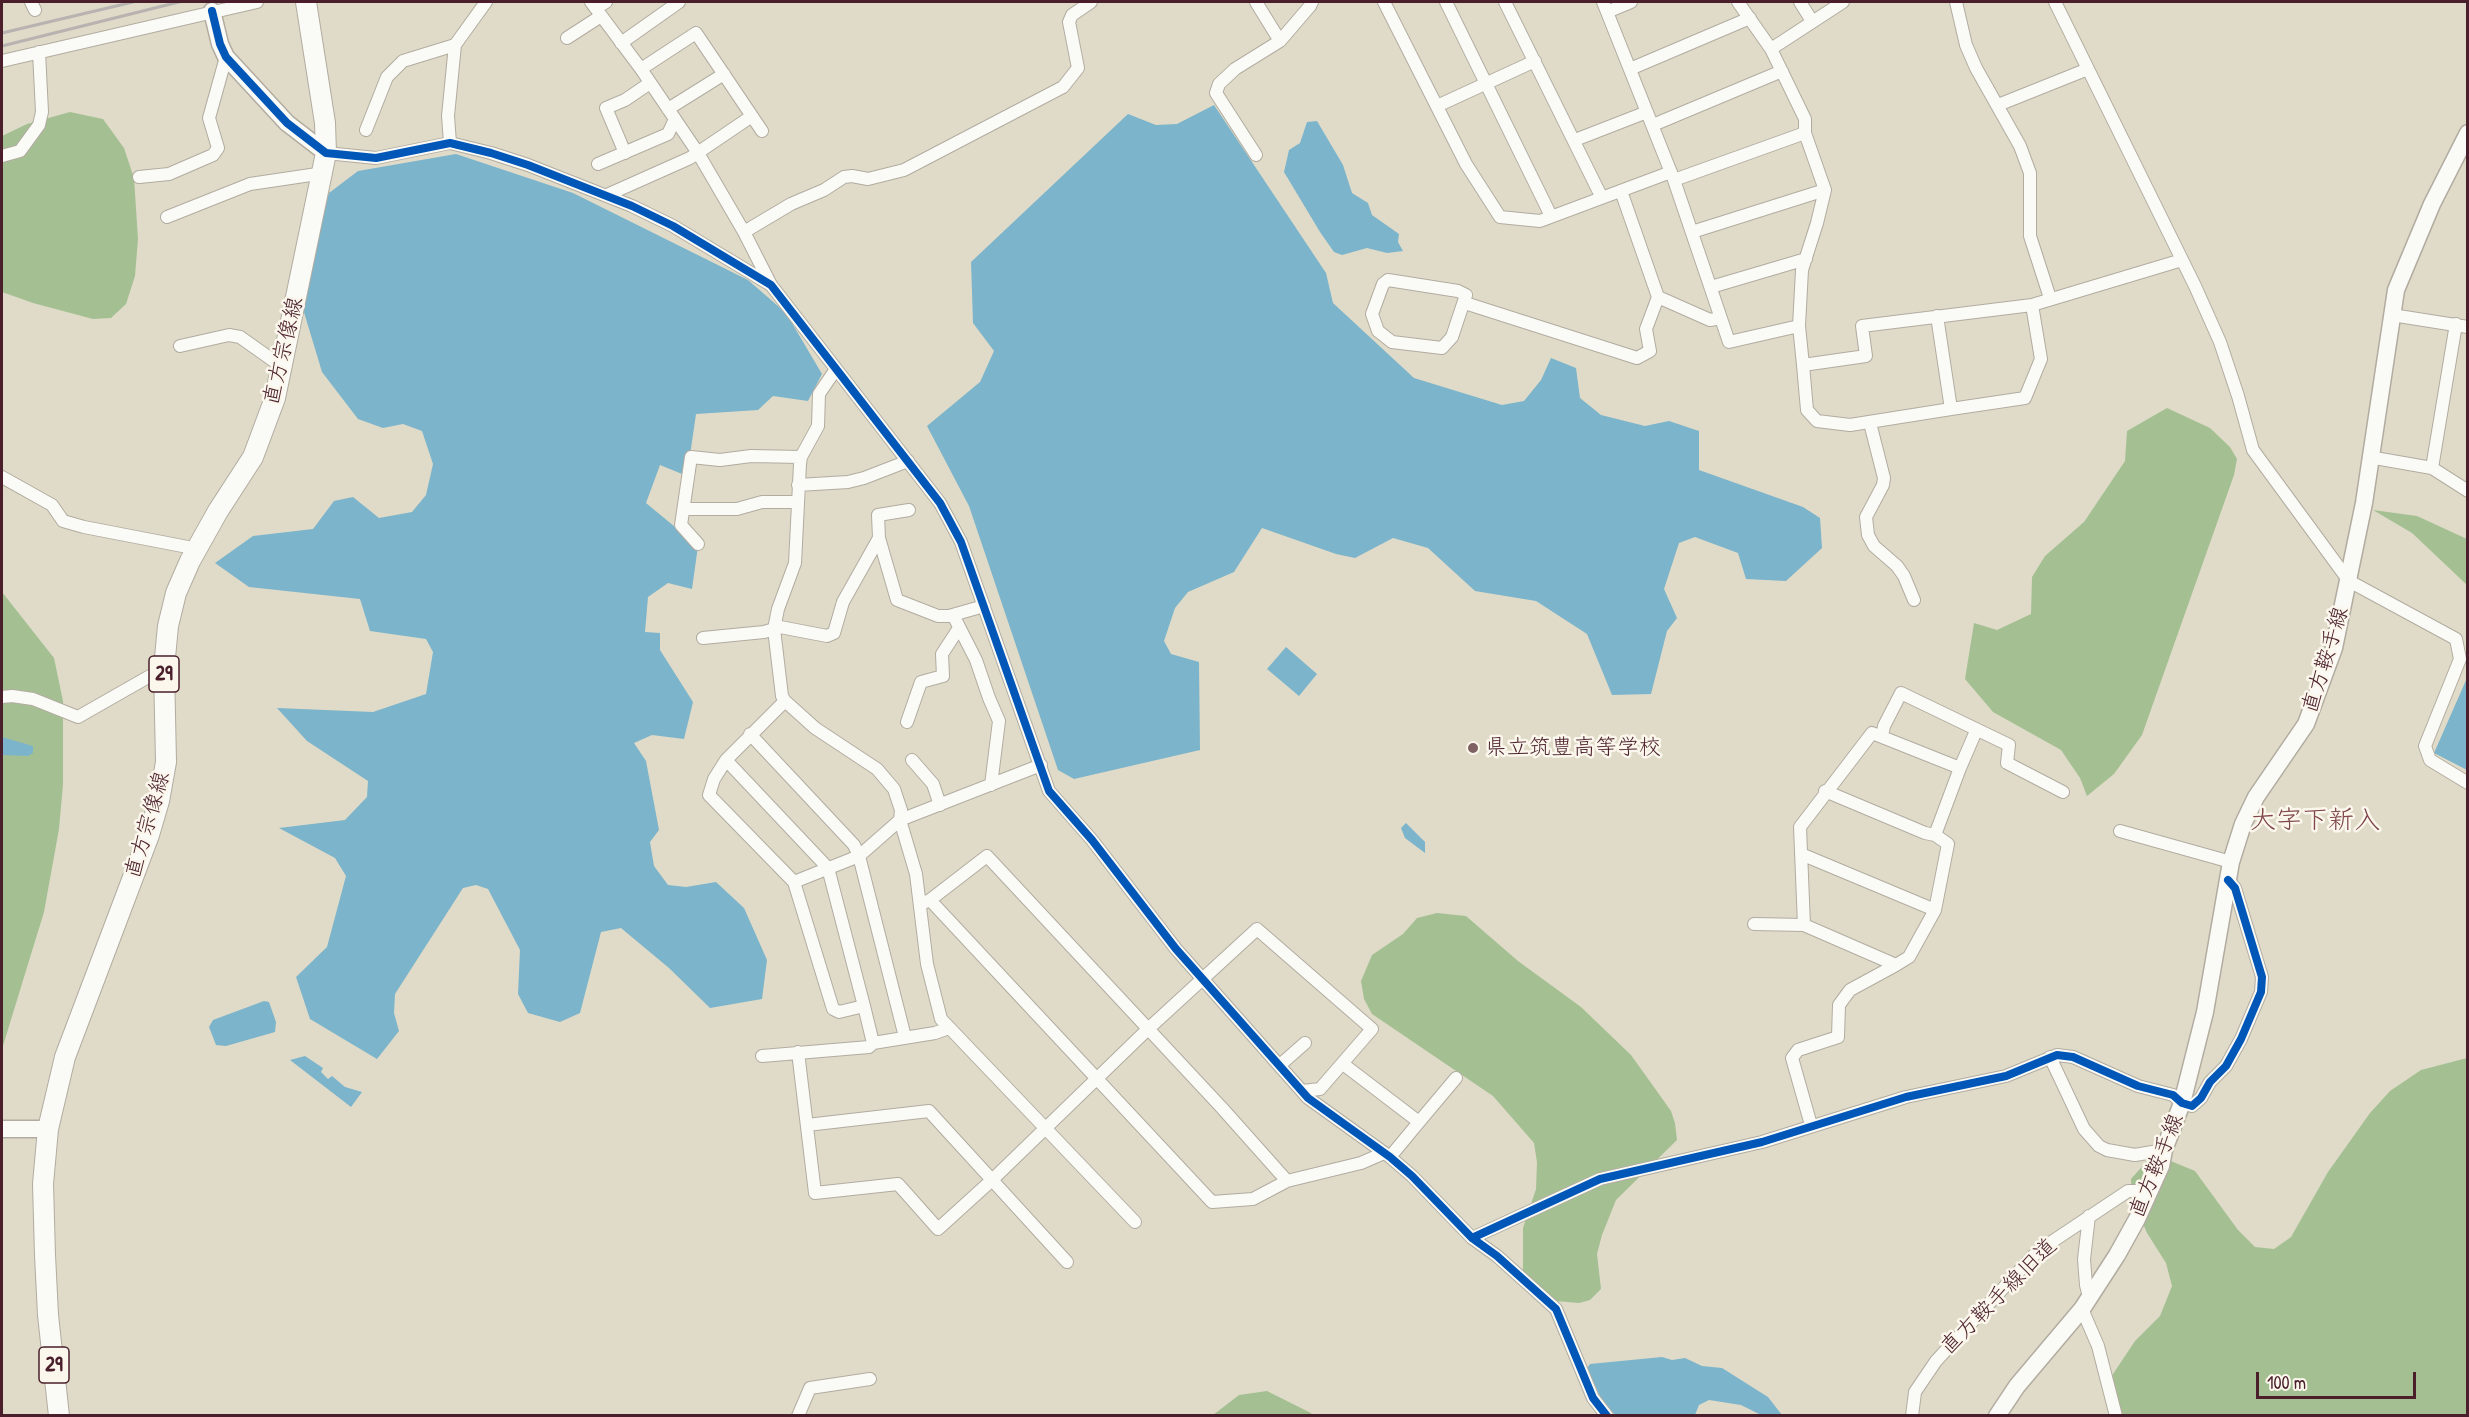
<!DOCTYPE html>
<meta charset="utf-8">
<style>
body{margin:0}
#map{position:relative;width:2469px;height:1417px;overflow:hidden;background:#dfdbc8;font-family:"Patrick Hand",sans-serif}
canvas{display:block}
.frame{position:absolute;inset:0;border:3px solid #4a1f2b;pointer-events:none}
.scale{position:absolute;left:2256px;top:1372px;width:160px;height:27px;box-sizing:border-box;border:3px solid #4a1f2b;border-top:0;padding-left:8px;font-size:18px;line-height:21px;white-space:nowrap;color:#4a1f2b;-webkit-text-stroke:4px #fbf7ec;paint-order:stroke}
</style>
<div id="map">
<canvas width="2469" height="1417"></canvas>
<div class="frame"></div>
<div class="scale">100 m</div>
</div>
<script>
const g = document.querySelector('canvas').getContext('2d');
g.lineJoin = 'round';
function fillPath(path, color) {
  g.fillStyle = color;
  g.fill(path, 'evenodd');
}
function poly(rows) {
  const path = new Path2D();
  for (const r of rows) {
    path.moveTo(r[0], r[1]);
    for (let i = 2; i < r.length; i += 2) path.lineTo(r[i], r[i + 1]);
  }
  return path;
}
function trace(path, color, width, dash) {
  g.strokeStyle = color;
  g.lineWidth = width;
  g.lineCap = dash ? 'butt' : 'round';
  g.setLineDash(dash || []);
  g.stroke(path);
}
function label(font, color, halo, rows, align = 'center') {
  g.font = font + ' "Patrick Hand","Klee One",sans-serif';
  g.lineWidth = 5;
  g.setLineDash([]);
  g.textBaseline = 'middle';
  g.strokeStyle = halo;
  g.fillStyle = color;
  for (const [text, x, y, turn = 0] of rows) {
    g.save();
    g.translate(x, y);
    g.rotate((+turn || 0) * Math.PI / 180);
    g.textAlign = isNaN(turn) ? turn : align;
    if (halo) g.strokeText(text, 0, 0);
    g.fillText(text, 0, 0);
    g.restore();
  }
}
const forest = poly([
 [70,112,103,119,124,148,134,178,138,239,135,276,126,304,111,318,93,319,33,303,2,292,2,136,27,124],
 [2167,408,2210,428,2230,447,2237,459,2234,475,2142,735,2114,774,2087,796,2080,778,2061,750,1993,712,1965,679,1974,623,1997,630,2031,614,2032,577,2045,556,2084,522,2125,461,2127,431],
 [2373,510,2417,516,2467,539,2467,585,2412,533],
 [2,592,54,658,63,701,63,784,59,829,44,912,2,1049],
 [1437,913,1466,916,1518,961,1581,1007,1631,1055,1671,1111,1675,1123,1677,1140,1616,1200,1602,1235,1597,1254,1601,1289,1590,1300,1579,1303,1556,1301,1541,1294,1523,1273,1523,1228,1536,1189,1537,1162,1534,1143,1493,1096,1372,1014,1364,999,1361,981,1372,955,1403,934,1417,918],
 [2467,1058,2467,1415,2109,1415,2108,1391,2113,1374,2135,1341,2160,1316,2172,1286,2166,1263,2147,1233,2132,1198,2131,1179,2147,1161,2166,1159,2195,1171,2238,1230,2255,1247,2274,1249,2291,1237,2328,1172,2370,1113,2390,1091,2421,1070],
 [1267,1391,1311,1413,1312,1415,1213,1415,1239,1395]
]);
const water = poly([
 [1214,105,1326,273,1333,303,1414,378,1502,405,1524,401,1541,380,1551,358,1576,368,1580,398,1601,415,1645,426,1669,421,1699,431,1699,470,1803,507,1820,518,1822,548,1786,581,1746,579,1738,553,1695,537,1679,543,1664,589,1677,618,1667,631,1651,694,1612,695,1587,634,1536,601,1475,591,1428,548,1393,538,1355,558,1336,554,1262,528,1234,572,1188,592,1175,608,1164,641,1171,654,1199,662,1200,750,1074,779,1058,770,969,506,927,426,980,382,994,351,973,323,971,262,1128,114,1156,125,1177,124],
 [1317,121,1343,165,1352,193,1368,203,1372,215,1399,234,1398,242,1403,251,1387,253,1367,248,1342,255,1334,252,1320,232,1284,172,1289,150,1300,143,1307,122],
 [456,154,573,193,748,280,786,313,822,374,808,401,773,396,758,410,696,414,687,476,660,465,646,503,698,546,692,589,668,583,648,597,645,632,660,633,660,650,693,702,684,739,652,735,634,743,646,761,659,830,650,842,654,866,668,885,686,887,716,882,744,908,767,960,762,999,710,1008,669,968,621,928,601,932,580,1013,560,1022,528,1013,518,994,520,950,488,889,476,885,463,888,395,994,394,1013,399,1031,377,1059,310,1019,296,977,327,947,346,876,335,858,279,828,345,820,367,797,368,781,307,741,277,708,373,712,426,694,433,652,426,639,370,631,360,599,249,587,215,563,253,536,313,529,334,501,353,497,379,518,412,512,426,495,433,464,422,431,403,424,383,428,358,419,322,372,300,299,309,255,329,193,358,171],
 [1286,647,1317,674,1299,696,1267,669],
 [2467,678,2467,770,2434,753],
 [2,737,33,746,33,753,28,756,2,755],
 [1406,823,1425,842,1425,853,1405,838,1401,828],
 [264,1001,269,1002,276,1022,275,1032,226,1046,216,1045,209,1027,213,1020],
 [305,1056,323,1068,321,1072,328,1079,332,1076,345,1087,362,1092,351,1107,290,1060],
 [1662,1357,1672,1360,1685,1358,1702,1366,1722,1368,1768,1397,1782,1415,1761,1415,1741,1405,1709,1400,1699,1405,1695,1415,1616,1415,1605,1407,1587,1368,1590,1364]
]);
const street = poly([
 [31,2,35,10],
 [591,2,641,69,698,153,744,232,771,285],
 [1256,2,1280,41,1310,6,1312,2],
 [1384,2,1466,164,1500,217,1540,221,1671,172],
 [1446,2,1551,216],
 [1505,2,1601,196],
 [1603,2,1674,180,1729,342,1799,326],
 [1738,2,1771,49,1805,119,1805,133,1825,190,1817,223,1802,270,1799,326,1803,365,1866,356,1862,326,2032,305,2182,260],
 [1800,2,1812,21],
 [1956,2,1966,45,1976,68,2020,146,2030,173,2030,236,2050,298],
 [2055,2,2195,286,2220,342,2238,396,2253,450,2349,581,2456,639,2460,659,2425,746,2430,760,2468,783],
 [596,8,606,2],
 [1607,12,1631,2],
 [567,38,601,16],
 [621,43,679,2],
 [1771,49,1843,2],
 [2,61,257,2],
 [641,69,696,33,762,131],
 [1630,69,1750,18],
 [1998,105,2088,69],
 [1437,106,1535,61],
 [668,109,724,74],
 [1653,125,1782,71],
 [366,130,387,77,403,61,455,45],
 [1575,140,1647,112],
 [450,143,448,116,455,45,486,2],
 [326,153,376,158,450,143,491,153,528,165,632,206,673,226,771,285,940,503,961,542,1049,791,1092,840,1176,949,1308,1098,1390,1157,1412,1176,1472,1238,1497,1256,1556,1309,1593,1398,1607,1416],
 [625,153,606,108,625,100,650,83],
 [1256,155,1216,93,1219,84,1235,69,1280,41],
 [2,156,20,151,39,125,42,112,39,52],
 [598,164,668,134,675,119],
 [139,177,169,174,213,155,218,148,209,118,226,57],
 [1674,180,1805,133],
 [1621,191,1658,297],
 [607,195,690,158,752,116],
 [167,217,250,184,324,173],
 [744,232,791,204,824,190,844,177,852,176,868,179,904,170,1063,87,1078,68,1069,22,1072,15,1091,2],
 [1692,232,1825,190],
 [1388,280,1458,291,1466,295,1452,337,1442,348,1392,342,1378,331,1372,314,1383,284,1388,280],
 [1711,287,1806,259],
 [1465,303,1637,358,1650,351,1646,329,1658,297,1710,320,1721,318],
 [2392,315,2468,327],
 [180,346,229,335,240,337,281,366],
 [1803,365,1807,410,1817,421,1850,425,1951,409,1937,316],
 [836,369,819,394,818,426,801,457,800,464,795,563,778,609,774,629,782,696,785,701,815,728,877,769,894,789,901,810,900,820,916,874,927,964,941,1019,1135,1222],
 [1951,409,2025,398,2041,359,2032,305],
 [1870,423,1884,478,1883,485,1866,517,1868,535,1874,546,1897,566,1904,576,1914,600],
 [2369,457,2432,468,2468,491],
 [2432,468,2456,324],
 [2,477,52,505,63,521,84,527,198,549],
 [798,485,848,482,864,478,908,461],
 [684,509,737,509,762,502,798,502],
 [879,538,897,600,938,616,949,616,984,606],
 [698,544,681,525,691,457,720,460,751,456,801,457],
 [953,615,976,660,989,698,999,721,991,785],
 [775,626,827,636,834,633,843,602,879,538,878,515,909,510],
 [703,638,764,632,774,629],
 [2,697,12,696,33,699,78,717,164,668],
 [785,701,726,760,714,779,709,795,794,882,833,1009,839,1012,864,1006,873,1043,935,1033,949,1028],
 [907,722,921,682,943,676,942,654,959,628],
 [750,734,854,845,859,856,905,1037],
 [1882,736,1884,726,1901,693,2009,745,2007,763,2063,792],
 [726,760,828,868,864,1006],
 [912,760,933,784,940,805],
 [1960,768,1976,731],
 [1825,791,1925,833,1935,835],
 [2120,831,2231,862],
 [1801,854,1935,910],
 [794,882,859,856,900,820,1041,765],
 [930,900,1212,1202,1253,1199,1287,1181,1361,1163,1384,1153],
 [923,903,930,900,987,856,1222,1108,1287,1181],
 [1754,924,1804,925],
 [798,1052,815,1193,898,1184,938,1229,992,1180,1148,1029,1257,929,1372,1029,1320,1089,1302,1091],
 [762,1056,869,1047,873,1043],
 [2050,1057,2084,1129,2099,1146,2107,1150,2135,1155,2164,1150],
 [1343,1064,1419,1122,1456,1078],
 [1280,1065,1305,1043],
 [807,1125,929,1111,1067,1262],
 [1811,1125,1792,1058,1798,1050,1838,1037,1839,1005,1850,990,1896,965,1909,957,1935,910,1948,844,1935,835,1960,768,1872,733,1800,827,1804,925,1896,965],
 [1390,1157,1419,1122],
 [1472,1238,1600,1179,1762,1142,1906,1097,2006,1076,2057,1055,2073,1057,2138,1086,2173,1095,2182,1103,2192,1106,2201,1098,2210,1082,2226,1066,2241,1039,2261,992,2262,977,2235,888,2228,880],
 [2089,1297,2086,1285,2084,1259,2089,1216],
 [2082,1309,2098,1346,2116,1416],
 [798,1416,810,1388,870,1379],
 [1912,1416,1915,1392,1936,1361,2033,1256,2047,1245,2128,1191,2136,1191,2147,1196]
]);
const secondary = poly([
 [212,11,220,44,226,57,287,123,326,153],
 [2,1129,48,1129],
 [1997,1416,2017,1386,2082,1309,2117,1255,2137,1219,2161,1166,2164,1150,2182,1103,2205,1012,2231,862,2243,824,2256,797,2306,724,2334,648,2364,503,2396,290,2432,204,2468,133]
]);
const primary = poly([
 [59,1416,48,1315,45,1255,43,1184,48,1129,65,1057,149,835,159,801,166,762,164,668,168,626,176,593,190,561,218,511,253,457,275,398,326,153,325,123,306,2]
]);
const rail = poly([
 [2,33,133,2],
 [2,46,179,2]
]);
const cycleway = poly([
 [212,11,220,44,226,57,287,123,326,153,376,158,450,143,491,153,528,165,632,206,673,226,771,285,940,503,961,542,1049,791,1092,840,1176,949,1308,1098,1390,1157,1412,1176,1472,1238,1497,1256,1556,1309,1593,1398,1607,1416],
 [1472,1238,1600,1179,1762,1142,1906,1097,2006,1076,2057,1055,2073,1057,2138,1086,2173,1095,2182,1103,2192,1106,2201,1098,2210,1082,2226,1066,2241,1039,2261,992,2262,977,2235,888,2228,880]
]);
const markers = [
 [1473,748,6,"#7e6162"]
];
const shields = [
 [164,674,30],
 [54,1365,30]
];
const shieldNames = [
 ["29",164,674],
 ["29",54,1365]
];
const streetNames = [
 ["直方宗像線",284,351,-77],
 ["直方鞍手線",2326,660,-73],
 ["直方宗像線",148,825,-74],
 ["直方鞍手線",2157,1166,-68],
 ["直方鞍手線旧道",1999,1297,-45]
];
const poiNames = [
 ["県立筑豊高等学校",1485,748]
];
const quarterNames = [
 ["大字下新入",2315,821]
];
fillPath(forest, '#a4c093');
fillPath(water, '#7cb4cb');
trace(street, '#b2aca0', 14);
trace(secondary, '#b2aca0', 19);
trace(primary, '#b2aca0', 22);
trace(street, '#fafaf7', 12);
trace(secondary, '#fafaf7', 16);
trace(primary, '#fafaf7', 20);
trace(rail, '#b8b2b1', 3);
trace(cycleway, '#0057b8', 8);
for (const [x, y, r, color] of markers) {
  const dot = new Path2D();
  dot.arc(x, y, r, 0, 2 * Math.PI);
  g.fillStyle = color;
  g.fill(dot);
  trace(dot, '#fbf7ec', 2);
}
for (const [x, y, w] of shields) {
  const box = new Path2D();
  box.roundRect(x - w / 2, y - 18, w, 36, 4.5);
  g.fillStyle = '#fbf7ec';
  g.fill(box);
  trace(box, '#4a1f2b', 1.5);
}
label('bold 21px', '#4a1f2b', null, shieldNames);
label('22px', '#4a1f2b', '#fbf7ec', streetNames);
label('22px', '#4a1f2b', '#fbf7ec', poiNames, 'left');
label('26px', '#7f464b', '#fbf7ec', quarterNames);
</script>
